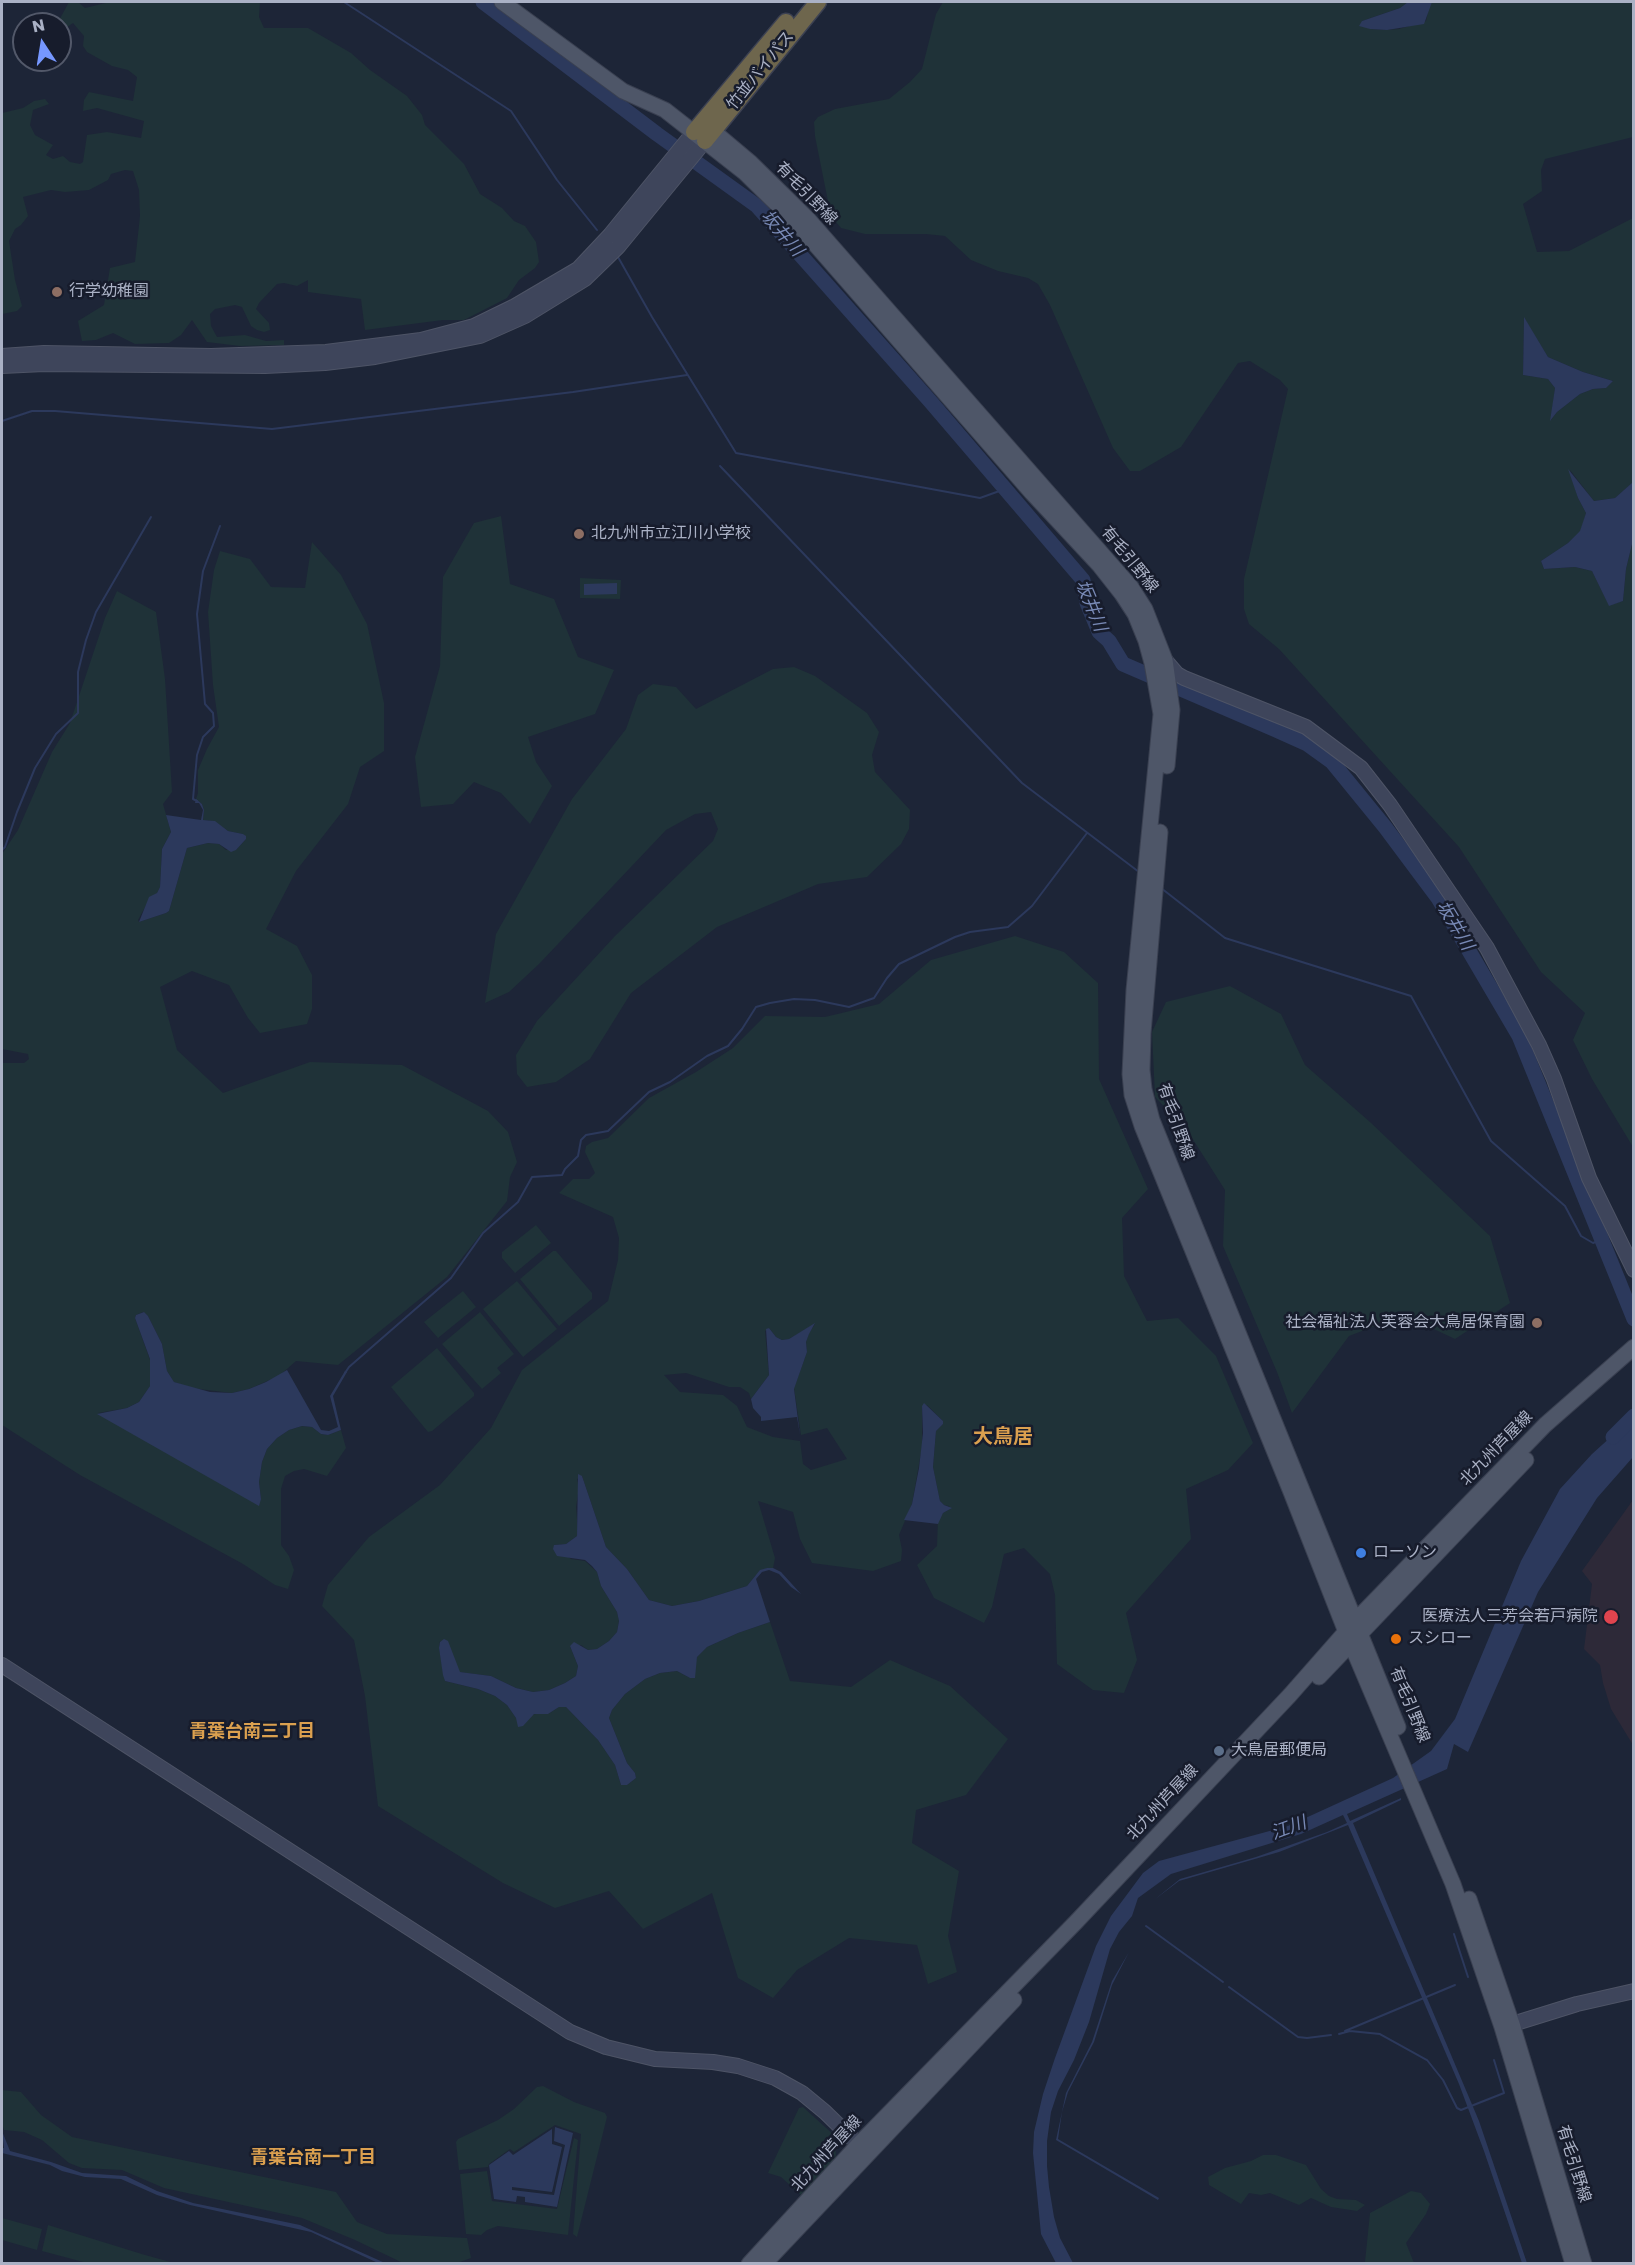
<!DOCTYPE html>
<meta charset="utf-8">
<style>
body{margin:0}
#map{position:relative;width:1635px;height:2265px;overflow:hidden;background:#1d2537;font-family:Poppins,sans-serif}
canvas{display:block}
.frame{position:absolute;inset:0;border:3px solid #aab1c5;pointer-events:none}
.north{position:absolute;left:12px;top:12px;width:60px;height:60px;box-sizing:border-box;background:#171c2c;border:2px solid #525869;border-radius:50%;rotate:348deg;font-size:16px;font-weight:700;line-height:24px;text-align:center;color:#aab1c5}
.north::after{content:'';display:block;margin:auto;width:21px;height:27px;background:#7697ff;clip-path:polygon(50% 0,100% 100%,50% 72%,0 100%)}
</style>
<div id="map">
<canvas width="1635" height="2265"></canvas>
<div class="frame"></div>
<div class="north">N</div>
</div>
<script>
const g = document.querySelector('canvas').getContext('2d');
g.lineJoin = 'round';
function fillPath(path, color) {
  g.fillStyle = color;
  g.fill(path, 'evenodd');
}
function poly(rows) {
  const path = new Path2D();
  for (const r of rows) {
    path.moveTo(r[0], r[1]);
    for (let i = 2; i < r.length; i += 2) path.lineTo(r[i], r[i + 1]);
  }
  return path;
}
function trace(path, color, width, dash) {
  g.strokeStyle = color;
  g.lineWidth = width;
  g.lineCap = dash ? 'butt' : 'round';
  g.setLineDash(dash || []);
  g.stroke(path);
}
function label(font, color, halo, rows, align = 'center') {
  g.font = font + ' Poppins,"Noto Sans JP",sans-serif';
  g.lineWidth = 5;
  g.setLineDash([]);
  g.textBaseline = 'middle';
  g.strokeStyle = halo;
  g.fillStyle = color;
  for (const [text, x, y, turn = 0] of rows) {
    g.save();
    g.translate(x, y);
    g.rotate((+turn || 0) * Math.PI / 180);
    g.textAlign = isNaN(turn) ? turn : align;
    if (halo) g.strokeText(text, 0, 0);
    g.fillText(text, 0, 0);
    g.restore();
  }
}
const medical = poly([
 [1633,1500,1633,1745,1611,1709,1603,1683,1600,1665,1584,1649,1592,1584,1582,1571]
]);
const green = poly([
 [69,2,78,2,85,8,110,2,260,2,259,17,264,28,308,28,351,53,370,70,407,96,422,115,425,125,464,164,480,194,502,208,514,221,525,226,536,242,539,262,535,268,519,280,507,298,464,320,443,320,365,330,361,299,308,292,308,280,297,286,284,283,277,284,259,303,256,309,269,323,270,330,264,332,257,330,251,326,242,307,235,305,215,309,210,314,211,326,217,337,245,335,266,341,284,340,284,345,240,346,207,342,192,320,181,335,169,343,135,344,113,333,96,340,82,341,78,321,104,305,110,268,135,262,140,216,139,190,133,171,125,170,111,174,108,180,89,190,65,192,51,190,23,197,28,216,21,225,15,229,9,241,15,280,22,306,17,311,2,314,2,113,23,108,34,101,45,99,49,104,33,110,30,125,35,135,53,145,46,155,53,159,63,156,70,162,80,164,83,162,87,135,107,132,141,138,144,121,97,108,83,111,84,100,89,92,133,101,137,77,128,70,112,66,87,52,83,46,84,36,73,23,60,32,65,35,60,41,60,24,57,24],
 [943,2,1408,2,1400,8,1362,21,1370,29,1387,30,1399,29,1426,21,1429,7,1432,2,1633,2,1633,137,1545,159,1541,170,1542,191,1523,204,1537,252,1569,251,1633,218,1633,484,1632,483,1615,498,1594,501,1570,470,1578,498,1586,513,1581,531,1568,543,1541,561,1544,569,1575,567,1592,571,1609,605,1623,601,1626,569,1633,540,1633,1147,1592,1079,1573,1040,1585,1013,1541,972,1459,847,1279,649,1249,624,1244,609,1244,579,1288,389,1280,380,1250,361,1238,363,1181,447,1140,471,1130,471,1113,448,1050,305,1038,284,1028,278,998,271,971,260,945,236,926,234,865,234,841,228,831,216,815,136,814,122,818,117,835,109,889,99,910,82,922,69,936,14],
 [1524,318,1548,357,1583,372,1613,381,1606,388,1593,389,1580,394,1557,412,1551,420,1555,388,1548,379,1523,375],
 [501,516,510,584,554,599,578,657,614,670,595,714,528,737,536,762,552,786,530,824,501,793,474,782,453,804,421,807,415,757,440,666,443,577,474,523],
 [312,542,341,575,367,624,384,703,384,751,360,767,348,804,296,871,266,929,297,946,312,975,312,1009,307,1024,260,1033,248,1018,229,985,192,971,160,987,177,1050,223,1093,310,1062,402,1065,488,1111,508,1132,517,1162,510,1177,507,1201,447,1277,338,1365,296,1361,279,1376,249,1389,232,1393,191,1388,174,1382,167,1371,162,1344,148,1316,143,1312,136,1315,135,1318,150,1360,150,1386,139,1402,127,1408,98,1413,261,1499,259,1482,262,1462,267,1449,277,1438,289,1430,302,1426,312,1427,321,1434,328,1435,341,1430,346,1448,327,1476,304,1469,294,1471,285,1476,281,1489,281,1545,289,1556,294,1570,288,1589,275,1585,243,1564,80,1475,2,1425,2,1063,24,1063,29,1059,28,1054,2,1049,2,854,18,830,52,752,70,723,105,618,117,591,156,612,165,679,172,792,163,804,171,832,162,849,160,887,157,893,149,900,138,920,139,922,166,913,169,911,187,848,208,843,219,844,226,850,236,850,246,839,243,834,228,831,214,821,203,820,204,810,202,804,196,799,198,793,198,770,207,749,219,727,213,685,208,612,214,570,220,551,250,559,271,587,305,588],
 [580,578,621,580,620,599,580,598],
 [794,667,815,676,867,713,879,732,872,755,875,772,910,810,909,829,901,844,867,877,818,884,717,927,631,993,590,1059,556,1082,527,1087,517,1074,516,1055,537,1021,615,936,713,841,718,829,711,812,695,814,666,830,539,964,509,992,485,1003,496,934,572,799,626,729,638,695,653,684,676,687,696,709,773,669],
 [1015,936,1064,952,1098,983,1099,1079,1148,1189,1122,1218,1124,1276,1147,1321,1178,1318,1216,1356,1253,1443,1228,1470,1186,1489,1191,1539,1126,1613,1137,1660,1124,1693,1093,1690,1057,1664,1055,1595,1050,1574,1024,1548,1004,1554,992,1607,984,1623,934,1598,917,1565,937,1546,938,1519,943,1513,950,1509,949,1506,944,1505,940,1501,933,1467,936,1431,943,1424,943,1421,927,1405,922,1406,922,1447,912,1504,899,1535,902,1550,901,1561,873,1571,812,1563,800,1539,793,1512,758,1501,775,1558,773,1568,767,1568,755,1576,747,1586,699,1601,672,1606,649,1600,627,1569,606,1547,582,1476,577,1479,579,1488,576,1507,578,1531,577,1536,566,1544,554,1545,571,1559,585,1561,597,1572,601,1586,617,1612,619,1620,617,1632,609,1641,597,1649,588,1650,581,1645,570,1646,578,1666,576,1676,565,1683,549,1690,533,1692,516,1688,491,1676,459,1672,453,1658,440,1641,439,1648,445,1681,478,1689,495,1696,507,1705,516,1718,540,1713,548,1714,559,1707,566,1707,598,1740,615,1765,621,1785,627,1785,636,1778,635,1773,627,1763,609,1718,612,1710,625,1694,645,1679,660,1673,677,1671,690,1678,697,1657,707,1647,738,1633,770,1622,790,1681,851,1687,890,1660,950,1686,1008,1739,966,1795,916,1810,912,1843,959,1871,948,1936,957,1972,928,1984,917,1945,849,1938,797,1970,773,1998,738,1978,712,1893,643,1929,609,1891,555,1908,503,1883,378,1806,365,1696,354,1640,322,1606,328,1585,369,1537,440,1485,491,1428,522,1370,608,1301,618,1260,619,1238,613,1217,559,1193,573,1179,589,1179,595,1173,585,1152,586,1146,592,1142,608,1138,649,1098,696,1072,733,1048,765,1016,825,1017,879,1004,931,960],
 [815,1324,809,1333,806,1342,807,1352,794,1388,801,1435,827,1428,847,1459,811,1470,803,1464,800,1441,773,1437,747,1427,737,1406,723,1395,680,1392,664,1375,686,1373,729,1387,740,1387,749,1393,751,1399,769,1375,765,1331,769,1328,776,1337,782,1340,789,1339],
 [1230,986,1281,1014,1305,1065,1370,1122,1490,1236,1510,1303,1455,1339,1404,1315,1349,1336,1292,1413,1277,1372,1223,1246,1225,1190,1187,1130,1155,1097,1152,1032,1166,1002],
 [536,1225,551,1243,515,1273,502,1258,502,1252],
 [553,1251,556,1251,592,1293,592,1299,559,1326,520,1279],
 [517,1281,557,1329,523,1357,483,1309],
 [463,1291,476,1307,438,1338,424,1322],
 [480,1312,514,1354,497,1368,501,1373,482,1389,442,1344],
 [437,1348,474,1393,474,1396,432,1431,428,1432,391,1387],
 [543,2086,574,2102,605,2113,607,2117,577,2237,573,2234,581,2134,555,2125,514,2152,510,2149,489,2164,488,2167,459,2170,456,2142,458,2139,498,2120,514,2109,537,2087],
 [2,2090,21,2092,41,2115,72,2137,336,2192,357,2222,387,2234,467,2238,471,2258,457,2263,403,2263,355,2240,302,2218,164,2188,122,2170,82,2168,69,2163,42,2140,24,2132,4,2130,2,2124],
 [803,2107,835,2136,836,2161,802,2196,781,2177,768,2173,799,2108],
 [574,2138,578,2140,568,2235,498,2226,487,2230,481,2235,466,2234,460,2174,487,2171,492,2201,557,2209],
 [1263,2155,1276,2155,1306,2165,1321,2189,1329,2196,1337,2199,1356,2200,1365,2205,1357,2211,1331,2207,1311,2198,1299,2205,1270,2193,1261,2195,1249,2193,1241,2204,1209,2185,1208,2177,1225,2168,1251,2161],
 [1411,2191,1421,2193,1430,2204,1426,2214,1406,2243,1414,2263,1363,2263,1365,2262,1370,2213],
 [2,2218,42,2229,37,2250,2,2240],
 [48,2225,145,2255,174,2263,87,2263,42,2251]
]);
const water = poly([
 [1408,2,1432,2,1424,24,1387,30,1370,29,1359,26,1362,21,1400,8],
 [1524,317,1548,357,1583,372,1613,381,1606,388,1593,389,1580,394,1557,412,1550,421,1555,388,1548,379,1523,375],
 [1568,469,1594,501,1615,498,1633,482,1633,540,1626,569,1623,601,1609,606,1592,571,1575,567,1544,569,1541,561,1568,543,1580,531,1586,513,1578,498],
 [617,583,617,594,584,595,584,584],
 [196,799,202,804,204,810,203,820,215,821,228,831,243,834,246,836,246,839,236,850,231,852,219,844,208,843,187,848,169,911,166,913,139,922,149,897,157,893,160,887,162,849,171,832,166,815,201,820,203,810,199,803,195,803],
 [144,1312,148,1316,162,1344,167,1371,174,1382,210,1392,232,1393,249,1389,266,1382,287,1370,321,1430,329,1431,338,1427,330,1396,345,1371,347,1372,333,1396,341,1430,328,1435,321,1434,312,1427,302,1426,289,1430,277,1438,267,1449,262,1462,259,1482,261,1499,259,1506,97,1414,127,1408,139,1402,150,1386,150,1359,135,1318,136,1315],
 [815,1323,809,1334,806,1342,807,1352,794,1389,800,1435,797,1417,761,1421,761,1417,753,1408,751,1399,769,1375,766,1329,769,1328,776,1337,782,1340,789,1339],
 [924,1403,943,1421,943,1424,936,1431,933,1467,940,1501,944,1505,952,1508,943,1513,938,1524,904,1520,912,1504,919,1468,923,1433,922,1406],
 [1633,1417,1633,1457,1597,1498,1538,1592,1468,1752,1454,1744,1447,1769,1347,1814,1350,1821,1401,1798,1401,1800,1353,1823,1479,2121,1527,2263,1522,2263,1484,2151,1459,2084,1348,1825,1279,1852,1179,1881,1154,1900,1180,1879,1256,1857,1327,1832,1347,1823,1343,1815,1301,1834,1171,1874,1138,1898,1132,1916,1119,1932,1110,1949,1089,2022,1074,2060,1058,2091,1051,2112,1047,2141,1047,2166,1049,2187,1054,2217,1060,2238,1073,2263,1056,2263,1041,2234,1033,2153,1034,2132,1043,2094,1055,2058,1096,1946,1111,1916,1143,1873,1159,1861,1288,1826,1393,1778,1431,1751,1455,1719,1521,1561,1560,1489,1592,1454],
 [578,1474,582,1476,606,1547,627,1569,649,1600,672,1606,699,1601,747,1586,760,1570,767,1568,773,1568,781,1572,801,1594,791,1587,779,1574,769,1570,762,1572,756,1579,770,1622,738,1633,707,1647,697,1657,695,1678,690,1678,677,1671,660,1673,645,1679,625,1694,612,1710,609,1718,627,1763,635,1773,636,1778,627,1785,621,1785,615,1765,598,1740,566,1707,559,1707,548,1714,534,1714,523,1726,518,1727,516,1718,507,1705,495,1696,478,1689,445,1681,443,1675,439,1648,440,1642,444,1639,448,1641,460,1672,491,1676,516,1688,533,1692,549,1690,565,1683,576,1676,578,1666,570,1646,574,1642,588,1650,597,1649,609,1641,617,1632,619,1621,617,1612,601,1586,597,1572,592,1566,585,1560,557,1556,553,1549,554,1545,566,1544,577,1536],
 [1129,1952,1112,1985,1094,2042,1068,2092,1062,2112,1058,2139,1159,2198,1158,2200,1056,2140,1066,2093,1092,2042,1112,1981],
 [555,2127,573,2133,557,2207,525,2202,525,2197,517,2196,516,2202,494,2199,489,2165,509,2151,513,2155,552,2129,552,2144,562,2147,552,2192,512,2187,512,2190,554,2195,565,2145,554,2141],
 [2,2131,10,2151,51,2162,82,2173,126,2176,157,2191,193,2203,300,2225,385,2263,378,2263,311,2232,190,2205,157,2195,121,2179,85,2177,62,2171,50,2165,2,2153,2,2148,4,2148]
]);
const stream = poly([
 [344,2,511,111,557,180,597,230],
 [618,257,652,317,736,453,980,498,1005,489],
 [2,421,32,411,55,411,272,429,573,392,687,375],
 [720,466,1022,783,1139,872],
 [197,801,193,799,197,755,203,737,214,726,213,713,205,704,197,614,203,571,220,526],
 [2,850,5,847,17,812,35,768,56,734,78,713,78,672,86,640,96,612,151,517],
 [1161,888,1225,938,1411,996,1491,1141,1565,1206,1581,1236,1593,1243,1601,1240],
 [345,1373,349,1367,451,1278,483,1233,518,1202,532,1177,562,1175,565,1169,578,1156,581,1140,586,1135,608,1131,649,1092,670,1082,707,1056,728,1046,742,1029,756,1007,770,1003,794,999,815,1000,849,1007,874,998,887,978,899,964,955,937,970,932,1008,927,1032,906,1087,833],
 [1146,1926,1223,1982],
 [1454,1934,1468,1977],
 [1229,1987,1298,2037,1307,2038,1331,2035],
 [1345,2031,1455,1985],
 [1339,2034,1350,2031,1380,2034,1427,2060,1443,2080,1457,2108,1461,2110,1504,2093,1494,2060]
]);
const river = poly([
 [483,2,657,134,757,206,930,401,1083,580,1087,603,1099,632,1109,641,1123,664,1274,729,1307,744,1332,762,1385,827,1438,898,1519,1036,1634,1319],
 [1613,1437,1634,1416]
]);
const secondary = poly([
 [2,356,44,353,211,356,326,352,421,340,474,326,515,306,578,269,610,235,694,132],
 [2,366,44,364,265,366,325,363,375,357,480,336,525,316,585,279,618,247,705,141],
 [1165,660,1177,674,1184,678,1306,727,1361,768,1390,805,1487,948,1539,1045,1554,1079,1589,1178,1634,1270],
 [2,1665,570,2032,606,2047,655,2059,713,2062,738,2066,775,2078,802,2093,825,2112,866,2152],
 [1503,2027,1577,2004,1634,1991]
]);
const primary = poly([
 [502,2,623,91,665,110,744,172,800,227,1032,493,1100,566,1122,594,1135,614,1146,641,1152,663,1161,714,1134,990,1130,1074,1132,1095,1142,1126,1291,1492,1346,1632,1453,1884,1502,2027,1573,2264],
 [702,125,713,131,751,163,808,219,1131,587,1145,609,1165,660,1172,710,1167,766],
 [1160,832,1143,1033,1142,1070,1144,1089,1152,1120,1398,1727],
 [1319,1677,1526,1460],
 [1469,1899,1512,2024,1584,2264],
 [749,2264,858,2145,1076,1922,1290,1695,1356,1620,1545,1425,1634,1347],
 [764,2264,1014,2000]
]);
const highway = poly([
 [694,132,786,22],
 [705,141,818,2]
]);
const markers = [
 [57,292,6,"#8d6e63"],
 [579,534,6,"#8d6e63"],
 [1537,1323,6,"#8d6e63"],
 [1361,1553,6,"#3f7fe0"],
 [1611,1617,8,"#e0444e"],
 [1396,1639,6,"#e8710a"],
 [1219,1751,6,"#5c6f8a"]
];
const streetNames = [
 ["竹並バイパス",761,71,-51],
 ["有毛引野線",806,194,46],
 ["有毛引野線",1129,560,51],
 ["有毛引野線",1175,1122,71],
 ["北九州芦屋線",1497,1449,-46],
 ["有毛引野線",1409,1705,68],
 ["北九州芦屋線",1163,1803,-47],
 ["北九州芦屋線",827,2154,-48],
 ["有毛引野線",1573,2164,73]
];
const poiNames = [
 ["行学幼稚園",69,292],
 ["北九州市立江川小学校",591,534],
 ["社会福祉法人芙蓉会大鳥居保育園",1525,1323,"right"],
 ["ローソン",1373,1553],
 ["医療法人三芳会若戸病院",1598,1617,"right"],
 ["スシロー",1408,1639],
 ["大鳥居郵便局",1231,1751]
];
const waterNames = [
 ["坂井川",781,234,49],
 ["坂井川",1090,606,68],
 ["坂井川",1454,926,59],
 ["江川",1289,1829,-20]
];
const neighbourhoodNames = [
 ["青葉台南三丁目",252,1732],
 ["青葉台南一丁目",313,2158]
];
const quarterNames = [
 ["大鳥居",1003,1438]
];
fillPath(medical, '#2d2938');
fillPath(green, '#1f3238');
fillPath(water, '#2c395c');
trace(stream, '#2c395c', 2);
trace(river, '#2c395c', 15);
trace(secondary, '#4e5466', 16);
trace(primary, '#3a4051', 17);
trace(highway, '#3c4152', 19);
trace(secondary, '#3e455b', 14);
trace(primary, '#4e5668', 15);
trace(highway, '#6e664d', 16);
for (const [x, y, r, color] of markers) {
  const dot = new Path2D();
  dot.arc(x, y, r, 0, 2 * Math.PI);
  g.fillStyle = color;
  g.fill(dot);
  trace(dot, '#171c2c', 2);
}
label('16px', '#aab1c5', '#171c2c', streetNames);
label('16px', '#aab1c5', '#171c2c', poiNames, 'left');
label('italic 18px', '#7889b5', '#171c2c', waterNames);
label('bold 18px', '#dba04f', '#171c2c', neighbourhoodNames);
label('bold 20px', '#dba04f', '#171c2c', quarterNames);
</script>
